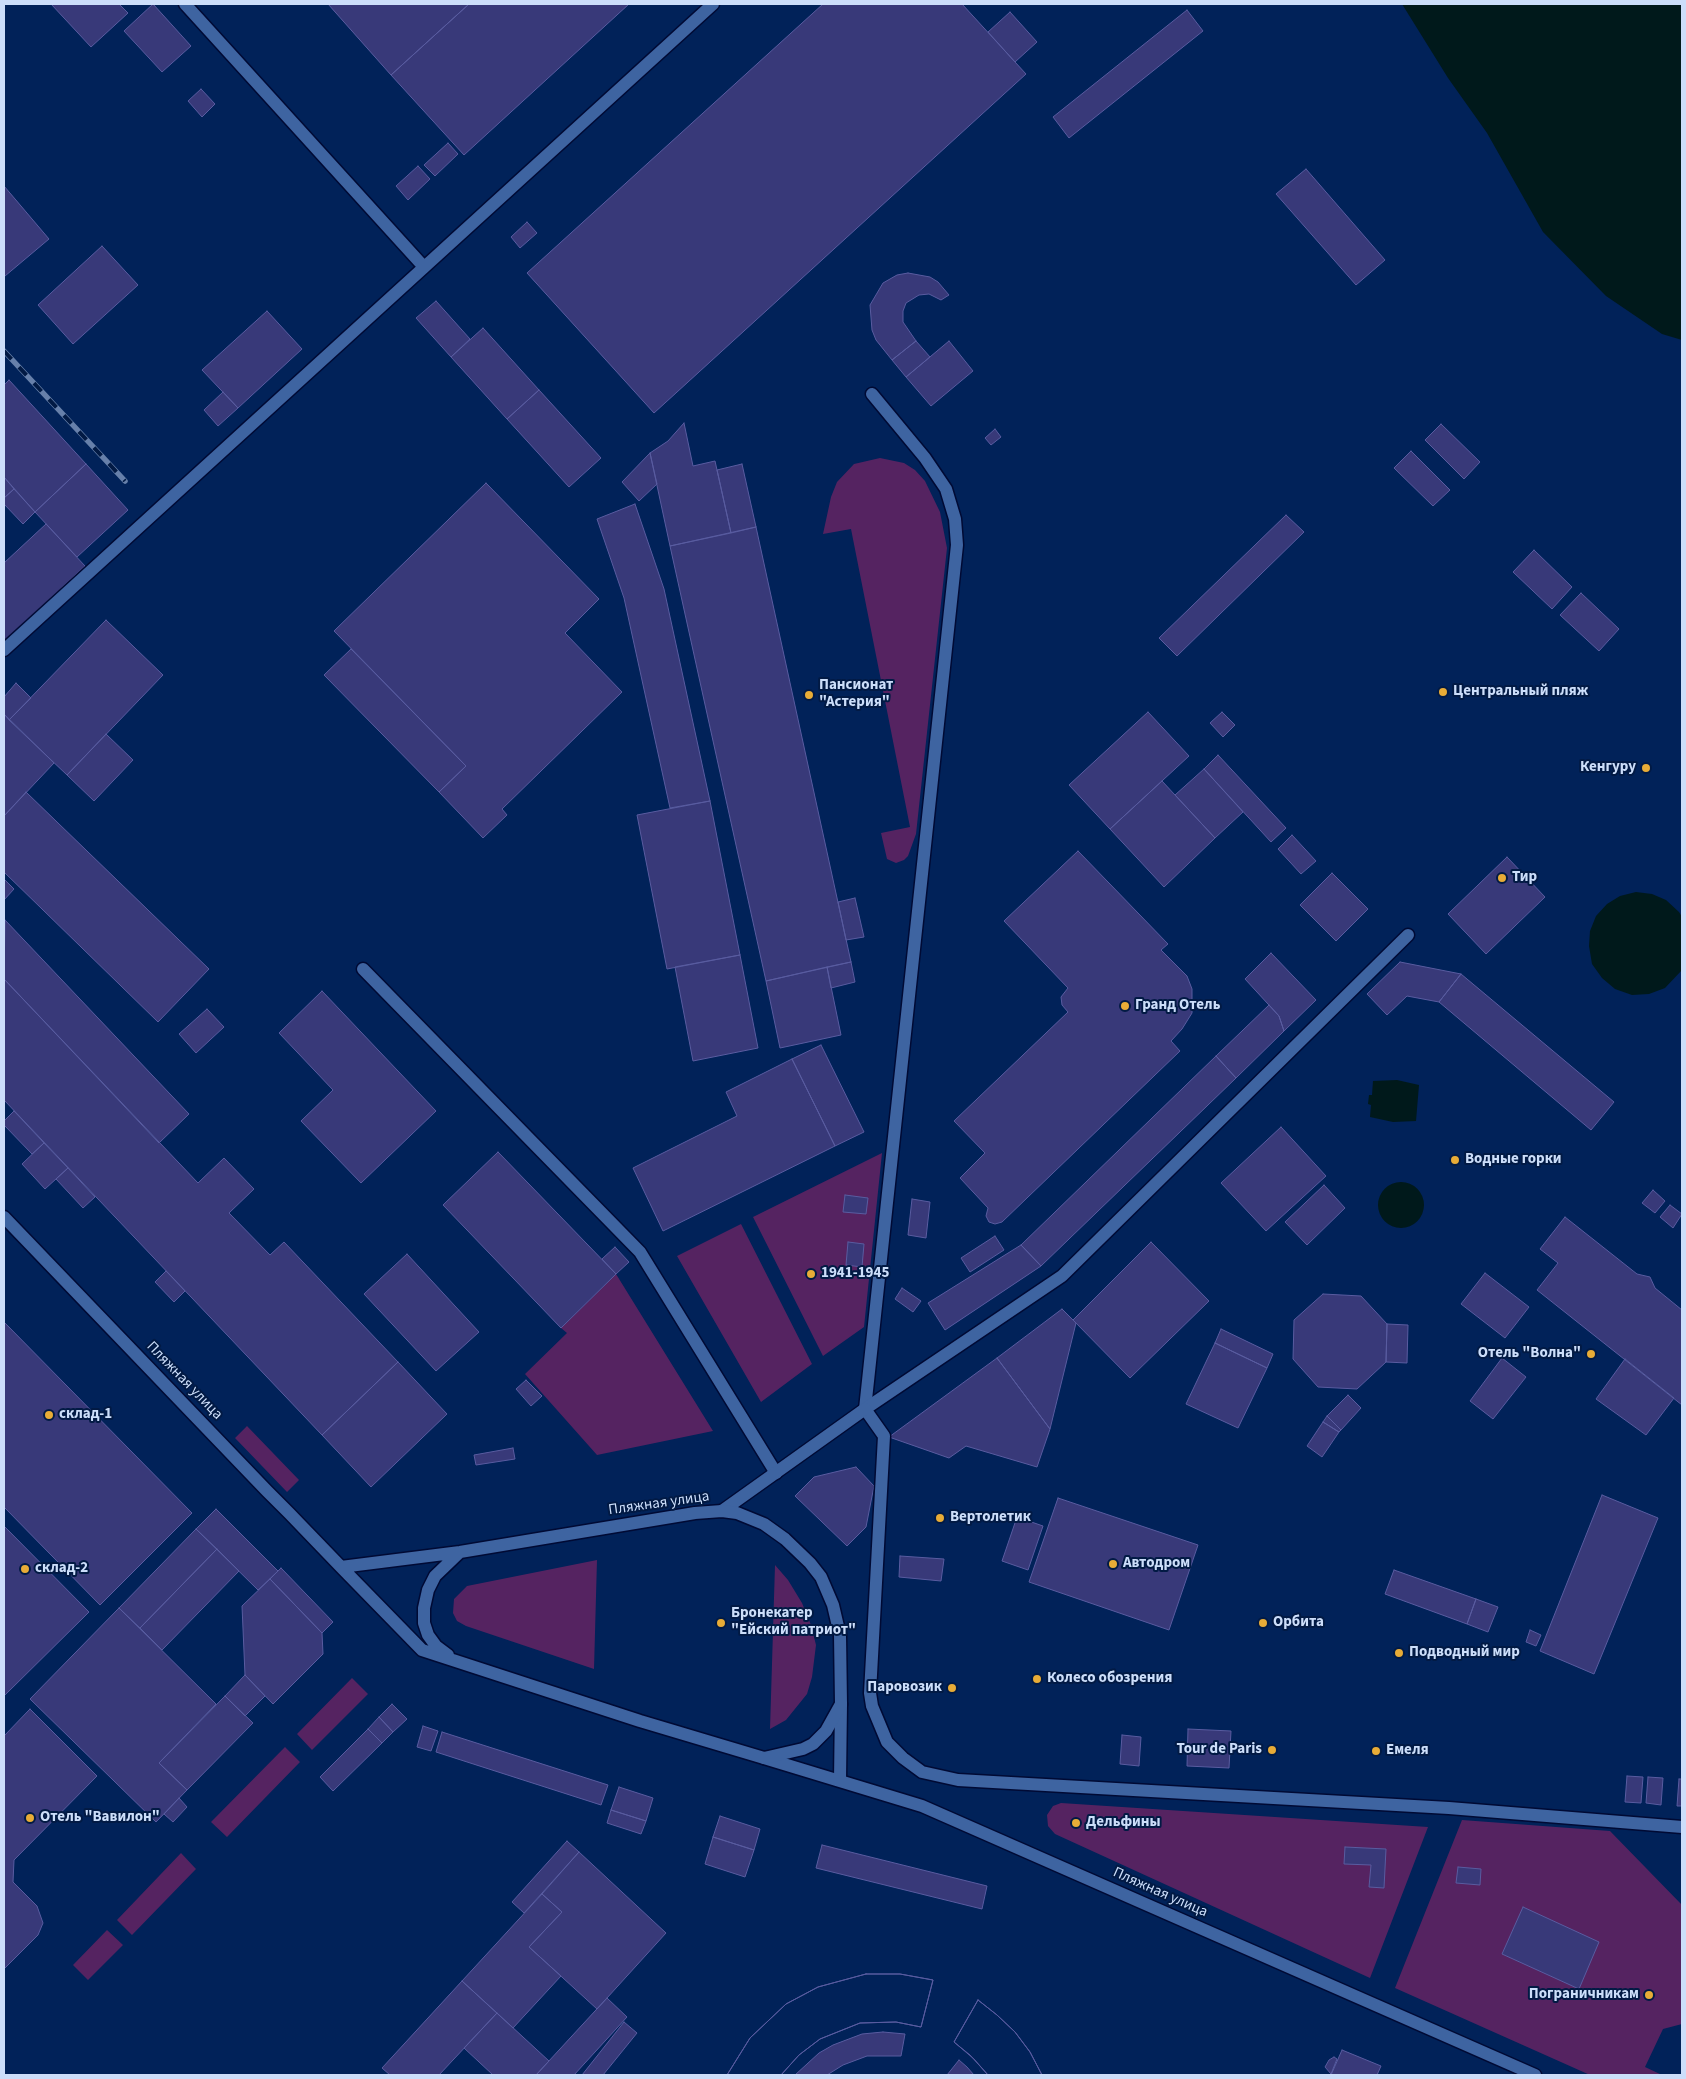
<!DOCTYPE html>
<meta charset="utf-8">
<style>
body{margin:0}
#map{position:relative;width:1686px;height:2079px;overflow:hidden;background:#012259;font-family:"Source Sans 3",sans-serif}
canvas{display:block}
.frame{position:absolute;inset:0;border:5px solid #ccdefa;pointer-events:none}
</style>
<div id="map">
<canvas width="1686" height="2079"></canvas>
<div class="frame"></div>
</div>
<script>
const g = document.querySelector('canvas').getContext('2d');
g.lineJoin = 'round';
function fillPath(path, color) {
  g.fillStyle = color;
  g.fill(path, 'evenodd');
}
function poly(rows) {
  const path = new Path2D();
  for (const r of rows) {
    if (r.length === 3) {
      path.moveTo(r[0] + r[2], r[1]);
      path.arc(r[0], r[1], r[2], 0, 2 * Math.PI);
      continue;
    }
    path.moveTo(r[0], r[1]);
    for (let i = 2; i < r.length; i += 2) path.lineTo(r[i], r[i + 1]);
  }
  return path;
}
function trace(path, color, width, dash) {
  g.strokeStyle = color;
  g.lineWidth = width;
  g.lineCap = dash ? 'butt' : 'round';
  g.setLineDash(dash || []);
  g.stroke(path);
}
function label(font, color, halo, rows, align = 'center') {
  g.font = font + ' "Source Sans 3",sans-serif';
  g.lineWidth = 4;
  g.setLineDash([]);
  g.textBaseline = 'middle';
  g.strokeStyle = halo;
  g.fillStyle = color;
  for (const [text, x, y, turn = 0] of rows) {
    g.save();
    g.translate(x, y);
    g.rotate((+turn || 0) * Math.PI / 180);
    g.textAlign = isNaN(turn) ? turn : align;
    if (halo) g.strokeText(text, 0, 0);
    g.fillText(text, 0, 0);
    g.restore();
  }
}
const green = poly([
 [880,458,904,463,915,470,925,481,940,512,947,548,916,834,908,856,904,860,896,863,887,859,881,833,910,827,851,529,823,534,831,497,837,482,854,464],
 [882,1153,864,1327,823,1356,753,1217],
 [741,1224,812,1364,761,1402,677,1256],
 [616,1274,713,1431,597,1455,525,1374,567,1333,561,1328],
 [247,1426,299,1480,287,1492,235,1438],
 [597,1560,594,1669,466,1626,457,1621,453,1613,454,1599,467,1586],
 [775,1565,788,1580,802,1603,811,1625,816,1645,812,1677,807,1694,786,1720,770,1729],
 [352,1678,368,1694,312,1750,297,1734],
 [285,1747,300,1762,227,1837,211,1822],
 [1061,1803,1428,1827,1370,1978,1055,1834,1048,1826,1047,1815,1053,1806],
 [1462,1820,1610,1831,1682,1905,1682,2024,1663,2029,1645,2067,1662,2075,1590,2075,1395,1988],
 [181,1853,196,1869,132,1935,117,1920],
 [107,1930,123,1945,88,1980,73,1965]
]);
const water = poly([
 [1402,4,1682,4,1682,340,1662,334,1606,296,1543,232,1487,133,1448,78],
 [1636,892,1652,894,1666,900,1679,912,1682,917,1682,970,1665,988,1649,994,1632,995,1615,989,1602,978,1592,964,1589,946,1590,931,1596,916,1607,904,1620,896],
 [1397,1080,1419,1085,1416,1121,1393,1122,1370,1117,1371,1105,1368,1104,1369,1095,1372,1095,1373,1081],
 [1401,1205,23]
]);
const building = poly([
 [51,4,119,4,128,13,91,47,51,4],
 [153,4,191,46,162,72,124,31,153,4],
 [328,4,469,4,391,75,328,4],
 [469,4,629,4,464,155,391,75,469,4],
 [823,4,962,4,1026,74,654,413,527,273,823,4],
 [1187,10,1203,31,1069,138,1053,117,1187,10],
 [1010,12,1037,42,1015,62,988,32,1010,12],
 [201,89,215,104,202,117,188,101,201,89],
 [448,143,458,154,435,176,424,165,448,143],
 [418,166,430,179,408,200,396,186,418,166],
 [1306,169,1385,260,1356,285,1276,194,1306,169],
 [4,186,49,239,5,276,4,275,4,186],
 [527,222,537,233,520,248,511,237,527,222],
 [102,246,138,285,73,344,38,305,102,246],
 [908,273,930,277,938,282,949,295,941,300,929,294,919,295,906,303,903,311,903,322,916,341,892,360,876,340,872,330,870,305,883,283,897,275,908,273],
 [436,301,470,339,451,357,416,318,436,301],
 [267,311,302,349,238,408,202,370,267,311],
 [483,328,539,390,507,419,451,357,483,328],
 [916,341,930,357,906,377,892,360,916,341],
 [949,341,973,371,931,406,906,377,949,341],
 [9,380,86,464,35,512,4,477,4,385,9,380],
 [539,390,601,458,569,487,507,419,539,390],
 [223,392,238,408,218,426,204,410,223,392],
 [684,423,693,466,715,461,731,533,670,546,650,453,668,441,684,423],
 [1441,424,1480,462,1464,479,1425,440,1441,424],
 [995,429,1001,437,991,445,985,438,995,429],
 [1411,451,1450,490,1433,506,1394,468,1411,451],
 [650,453,657,484,639,501,622,482,650,453],
 [86,464,128,510,77,557,35,512,86,464],
 [742,464,756,527,731,533,717,470,742,464],
 [4,477,14,489,4,498,4,477],
 [486,483,599,599,565,633,622,692,502,809,507,815,483,838,439,792,466,766,334,631,486,483],
 [14,489,35,512,23,524,4,504,4,498,14,489],
 [635,504,664,589,710,801,670,808,624,598,597,519,635,504],
 [1286,515,1304,532,1177,656,1159,638,1286,515],
 [46,524,85,566,4,641,4,563,46,524],
 [756,527,851,962,766,981,670,546,756,527],
 [1534,550,1572,587,1552,609,1513,572,1534,550],
 [1581,593,1619,629,1599,651,1560,615,1581,593],
 [106,620,163,675,67,775,9,720,106,620],
 [351,649,466,766,439,792,324,675,351,649],
 [16,683,31,698,9,720,4,714,4,697,16,683],
 [1148,712,1189,756,1110,829,1069,785,1148,712],
 [1222,712,1235,725,1223,737,1210,723,1222,712],
 [4,714,54,763,4,816,4,714],
 [106,734,133,760,94,801,67,775,106,734],
 [1218,755,1286,828,1271,842,1204,769,1218,755],
 [1204,769,1243,812,1215,838,1175,795,1204,769],
 [1162,781,1215,838,1164,887,1110,829,1162,781],
 [26,792,209,969,158,1022,4,872,4,816,26,792],
 [710,801,740,955,667,969,637,815,710,801],
 [1292,835,1316,861,1301,874,1278,849,1292,835],
 [1078,851,1168,944,1161,950,1187,976,1192,989,1192,1013,1182,1029,1171,1041,1180,1051,1002,1222,995,1224,989,1222,986,1216,988,1208,960,1178,985,1153,954,1121,1068,1012,1062,1005,1061,997,1068,988,1004,921,1078,851],
 [1507,857,1545,897,1486,954,1448,914,1507,857],
 [1332,873,1368,909,1336,941,1300,905,1332,873],
 [4,879,14,889,4,900,4,879],
 [855,898,864,937,846,940,838,902,855,898],
 [5,920,189,1114,159,1143,4,979,5,920],
 [1271,953,1316,1000,1284,1031,1279,1016,1245,979,1271,953],
 [740,955,758,1048,693,1061,675,967,740,955],
 [851,962,855,982,831,988,827,967,851,962],
 [1400,962,1461,974,1439,1002,1407,996,1387,1015,1367,994,1400,962],
 [827,967,841,1035,780,1048,766,981,827,967],
 [1461,974,1614,1102,1591,1130,1439,1002,1461,974],
 [4,979,198,1183,224,1158,254,1189,229,1213,270,1255,284,1242,398,1362,322,1435,4,1100,4,979],
 [322,991,436,1111,361,1183,301,1121,333,1090,279,1033,322,991],
 [1269,1005,1279,1016,1284,1031,1236,1078,1216,1056,1269,1005],
 [207,1009,224,1027,196,1053,179,1034,207,1009],
 [821,1045,864,1132,835,1146,792,1059,821,1045],
 [1216,1056,1236,1078,1041,1266,1021,1245,1216,1056],
 [792,1059,835,1146,663,1231,633,1168,737,1116,726,1092,792,1059],
 [14,1111,44,1143,32,1154,4,1125,4,1121,14,1111],
 [1281,1127,1326,1176,1266,1231,1221,1183,1281,1127],
 [44,1143,68,1168,45,1189,22,1164,44,1143],
 [498,1152,616,1274,561,1328,443,1205,498,1152],
 [68,1168,95,1197,83,1208,56,1179,68,1168],
 [1324,1185,1345,1208,1307,1245,1285,1222,1324,1185],
 [1653,1190,1665,1201,1655,1213,1642,1203,1653,1190],
 [845,1195,868,1198,866,1214,843,1212,845,1195],
 [912,1199,930,1202,926,1238,908,1235,912,1199],
 [1670,1205,1682,1214,1673,1228,1660,1217,1670,1205],
 [1565,1217,1637,1274,1650,1277,1655,1288,1682,1310,1682,1405,1537,1290,1558,1263,1540,1249,1565,1217],
 [995,1236,1004,1250,970,1272,961,1258,995,1236],
 [848,1242,864,1244,862,1267,846,1265,848,1242],
 [1151,1242,1209,1301,1130,1378,1073,1320,1151,1242],
 [1021,1245,1041,1266,945,1330,928,1303,1021,1245],
 [615,1247,629,1262,616,1274,602,1259,615,1247],
 [407,1254,479,1332,436,1371,364,1294,407,1254],
 [166,1271,185,1291,174,1302,155,1282,166,1271],
 [1485,1273,1529,1307,1505,1338,1461,1304,1485,1273],
 [902,1288,921,1301,913,1312,895,1299,902,1288],
 [1323,1294,1361,1296,1387,1324,1386,1362,1357,1389,1318,1387,1293,1359,1294,1320,1323,1294],
 [1062,1309,1076,1323,1050,1429,997,1358,1062,1309],
 [4,1322,192,1513,100,1605,4,1507,4,1322],
 [1387,1324,1408,1325,1407,1363,1386,1362,1387,1324],
 [1221,1329,1273,1354,1267,1368,1215,1343,1221,1329],
 [1215,1343,1267,1368,1238,1428,1186,1404,1215,1343],
 [997,1358,1050,1429,1037,1467,966,1446,949,1458,889,1437,997,1358],
 [1502,1358,1526,1377,1493,1419,1470,1401,1502,1358],
 [1625,1359,1674,1398,1646,1435,1596,1399,1625,1359],
 [398,1362,447,1414,371,1487,322,1435,398,1362],
 [526,1380,542,1396,531,1406,516,1389,526,1380],
 [1348,1395,1361,1408,1341,1430,1327,1416,1348,1395],
 [1327,1416,1341,1430,1339,1432,1323,1422,1327,1416],
 [1323,1422,1339,1432,1322,1457,1307,1446,1323,1422],
 [513,1448,515,1459,476,1465,474,1455,513,1448],
 [856,1467,874,1486,866,1527,847,1546,795,1496,814,1477,856,1467],
 [1602,1495,1658,1518,1594,1674,1540,1651,1602,1495],
 [1058,1498,1198,1545,1169,1630,1029,1582,1058,1498],
 [216,1509,278,1571,258,1590,196,1529,216,1509],
 [1017,1517,1043,1526,1028,1570,1002,1561,1017,1517],
 [4,1526,89,1612,4,1696,4,1526],
 [196,1529,217,1549,140,1628,119,1608,196,1529],
 [217,1549,239,1571,162,1650,140,1628,217,1549],
 [900,1556,944,1559,941,1581,899,1577,900,1556],
 [281,1568,333,1622,322,1633,270,1579,281,1568],
 [1394,1570,1476,1599,1467,1624,1385,1594,1394,1570],
 [270,1579,322,1633,323,1654,273,1704,245,1675,242,1606,270,1579],
 [1476,1599,1498,1607,1488,1632,1467,1624,1476,1599],
 [119,1608,216,1704,159,1763,187,1790,156,1822,30,1699,119,1608],
 [1530,1630,1541,1635,1536,1646,1526,1642,1530,1630],
 [245,1675,265,1696,245,1716,225,1696,245,1675],
 [225,1696,253,1723,187,1790,159,1763,225,1696],
 [392,1704,407,1719,393,1732,379,1717,392,1704],
 [30,1709,97,1776,14,1860,13,1882,37,1906,43,1923,38,1935,4,1969,4,1736,30,1709],
 [379,1717,393,1732,382,1743,368,1729,379,1717],
 [423,1726,438,1731,431,1751,417,1747,423,1726],
 [368,1729,382,1743,333,1791,320,1777,368,1729],
 [1188,1729,1231,1731,1229,1768,1187,1766,1188,1729],
 [442,1732,608,1785,601,1805,436,1752,442,1732],
 [1122,1735,1141,1737,1139,1766,1120,1764,1122,1735],
 [1627,1776,1643,1777,1641,1803,1625,1802,1627,1776],
 [1648,1777,1663,1778,1661,1805,1646,1803,1648,1777],
 [1679,1779,1682,1779,1682,1806,1677,1806,1679,1779],
 [619,1787,653,1798,646,1821,611,1810,619,1787],
 [179,1798,187,1807,173,1822,164,1814,179,1798],
 [611,1810,646,1821,641,1834,607,1823,611,1810],
 [720,1816,760,1829,754,1850,713,1837,720,1816],
 [713,1837,754,1850,745,1877,705,1864,713,1837],
 [567,1841,579,1852,524,1913,512,1902,567,1841],
 [822,1845,987,1886,982,1909,816,1868,822,1845],
 [1345,1847,1386,1849,1384,1888,1369,1887,1371,1865,1344,1864,1345,1847],
 [579,1852,666,1933,597,2009,529,1947,562,1912,542,1894,579,1852],
 [1458,1867,1481,1869,1480,1885,1456,1883,1458,1867],
 [542,1894,562,1912,529,1947,561,1976,513,2028,462,1981,542,1894],
 [1523,1907,1599,1942,1579,1989,1502,1954,1523,1907],
 [866,1974,900,1974,933,1980,921,2027,896,2022,860,2023,820,2039,799,2055,781,2075,727,2075,750,2038,786,2004,818,1987,866,1974],
 [866,1974,900,1974,933,1980,921,2027,896,2022,860,2023,820,2039,799,2055,781,2075,727,2075,750,2038,786,2004,818,1987,866,1974],
 [462,1981,497,2013,439,2075,390,2075,382,2068,462,1981],
 [607,1998,627,2017,574,2075,536,2075,607,1998],
 [978,2000,997,2015,1015,2032,1030,2052,1042,2075,988,2075,970,2055,954,2042,978,2000],
 [978,2000,997,2015,1015,2032,1030,2052,1042,2075,988,2075,974,2059,954,2042,978,2000],
 [497,2013,549,2061,536,2075,493,2075,464,2048,497,2013],
 [624,2022,637,2033,603,2075,582,2075,624,2022],
 [883,2032,905,2034,901,2056,867,2056,843,2065,827,2075,795,2075,819,2053,833,2045,862,2034,883,2032],
 [1342,2050,1381,2066,1377,2075,1331,2075,1342,2050],
 [1334,2057,1337,2059,1331,2074,1325,2067,1329,2060,1334,2057],
 [959,2060,967,2067,974,2075,947,2075,959,2060]
]);
const service = poly([
 [185,4,424,267],
 [4,650,713,4],
 [363,969,640,1252,776,1473],
 [865,1409,957,545,955,519,946,489,925,458,872,394]
]);
const pedestrian = poly([
 [1408,935,1062,1276,865,1409,884,1436,870,1693,872,1706,887,1742,903,1758,922,1772,958,1780,1449,1808,1682,1827]
]);
const minor = poly([
 [722,1511,865,1409],
 [764,1758,922,1806,1535,2075],
 [840,1780,841,1704]
]);
const tertiary = poly([
 [4,1217,267,1491,289,1513,341,1567,422,1650,640,1721,764,1758,803,1749,813,1744,826,1731,841,1704,840,1635,833,1605,821,1577,810,1563,785,1539,764,1524,737,1513,722,1511,695,1513,460,1552,341,1567],
 [448,1655,436,1646,428,1635,424,1623,424,1608,428,1590,435,1576,460,1552]
]);
const rail = poly([
 [4,351,125,481]
]);
const markers = [
 [1443,692,5,"#e8ac37"],
 [809,695,5,"#e8ac37"],
 [1646,768,5,"#e8ac37"],
 [1502,878,5,"#e8ac37"],
 [1125,1006,5,"#e8ac37"],
 [1455,1160,5,"#e8ac37"],
 [811,1274,5,"#e8ac37"],
 [1591,1354,5,"#e8ac37"],
 [49,1415,5,"#e8ac37"],
 [940,1518,5,"#e8ac37"],
 [1113,1564,5,"#e8ac37"],
 [25,1569,5,"#e8ac37"],
 [721,1623,5,"#e8ac37"],
 [1263,1623,5,"#e8ac37"],
 [1399,1653,5,"#e8ac37"],
 [1037,1679,5,"#e8ac37"],
 [952,1688,5,"#e8ac37"],
 [1272,1750,5,"#e8ac37"],
 [1376,1751,5,"#e8ac37"],
 [30,1818,5,"#e8ac37"],
 [1076,1823,5,"#e8ac37"],
 [1649,1995,5,"#e8ac37"]
];
const poiNames = [
 ["Пансионат",819,686],
 ["\"Астерия\"",819,703],
 ["Центральный пляж",1453,692],
 ["Кенгуру",1636,768,"right"],
 ["Тир",1512,878],
 ["Гранд Отель",1135,1006],
 ["Водные горки",1465,1160],
 ["1941-1945",821,1274],
 ["Отель \"Волна\"",1581,1354,"right"],
 ["склад-1",59,1415],
 ["Вертолетик",950,1518],
 ["Автодром",1123,1564],
 ["склад-2",35,1569],
 ["Бронекатер",731,1614],
 ["\"Ейский патриот\"",731,1631],
 ["Орбита",1273,1623],
 ["Подводный мир",1409,1653],
 ["Колесо обозрения",1047,1679],
 ["Паровозик",942,1688,"right"],
 ["Tour de Paris",1262,1750,"right"],
 ["Емеля",1386,1751],
 ["Отель \"Вавилон\"",40,1818],
 ["Дельфины",1086,1823],
 ["Пограничникам",1639,1995,"right"]
];
const streetNames = [
 ["Пляжная улица",184,1381,46],
 ["Пляжная улица",659,1504,-8],
 ["Пляжная улица",1160,1893,24]
];
fillPath(green, '#552361');
fillPath(water, '#00191b');
fillPath(building, '#383979');
trace(building, '#595ca0', 1);
trace(service, '#000a34', 15);
trace(pedestrian, '#000a34', 15);
trace(minor, '#000a34', 15);
trace(tertiary, '#000a34', 15);
trace(service, '#3e64a1', 12);
trace(pedestrian, '#3e64a1', 12);
trace(minor, '#3e64a1', 12);
trace(tertiary, '#3e64a1', 12);
trace(rail, '#6780aa', 5.5);
trace(rail, '#021a44', 4, [11]);
for (const [x, y, r, color] of markers) {
  const dot = new Path2D();
  dot.arc(x, y, r, 0, 2 * Math.PI);
  g.fillStyle = color;
  g.fill(dot);
  trace(dot, '#021a44', 2);
}
label('bold 15px', '#ccdefa', '#021a44', poiNames, 'left');
label('15px', '#ccdefa', '#021a44', streetNames);
</script>
